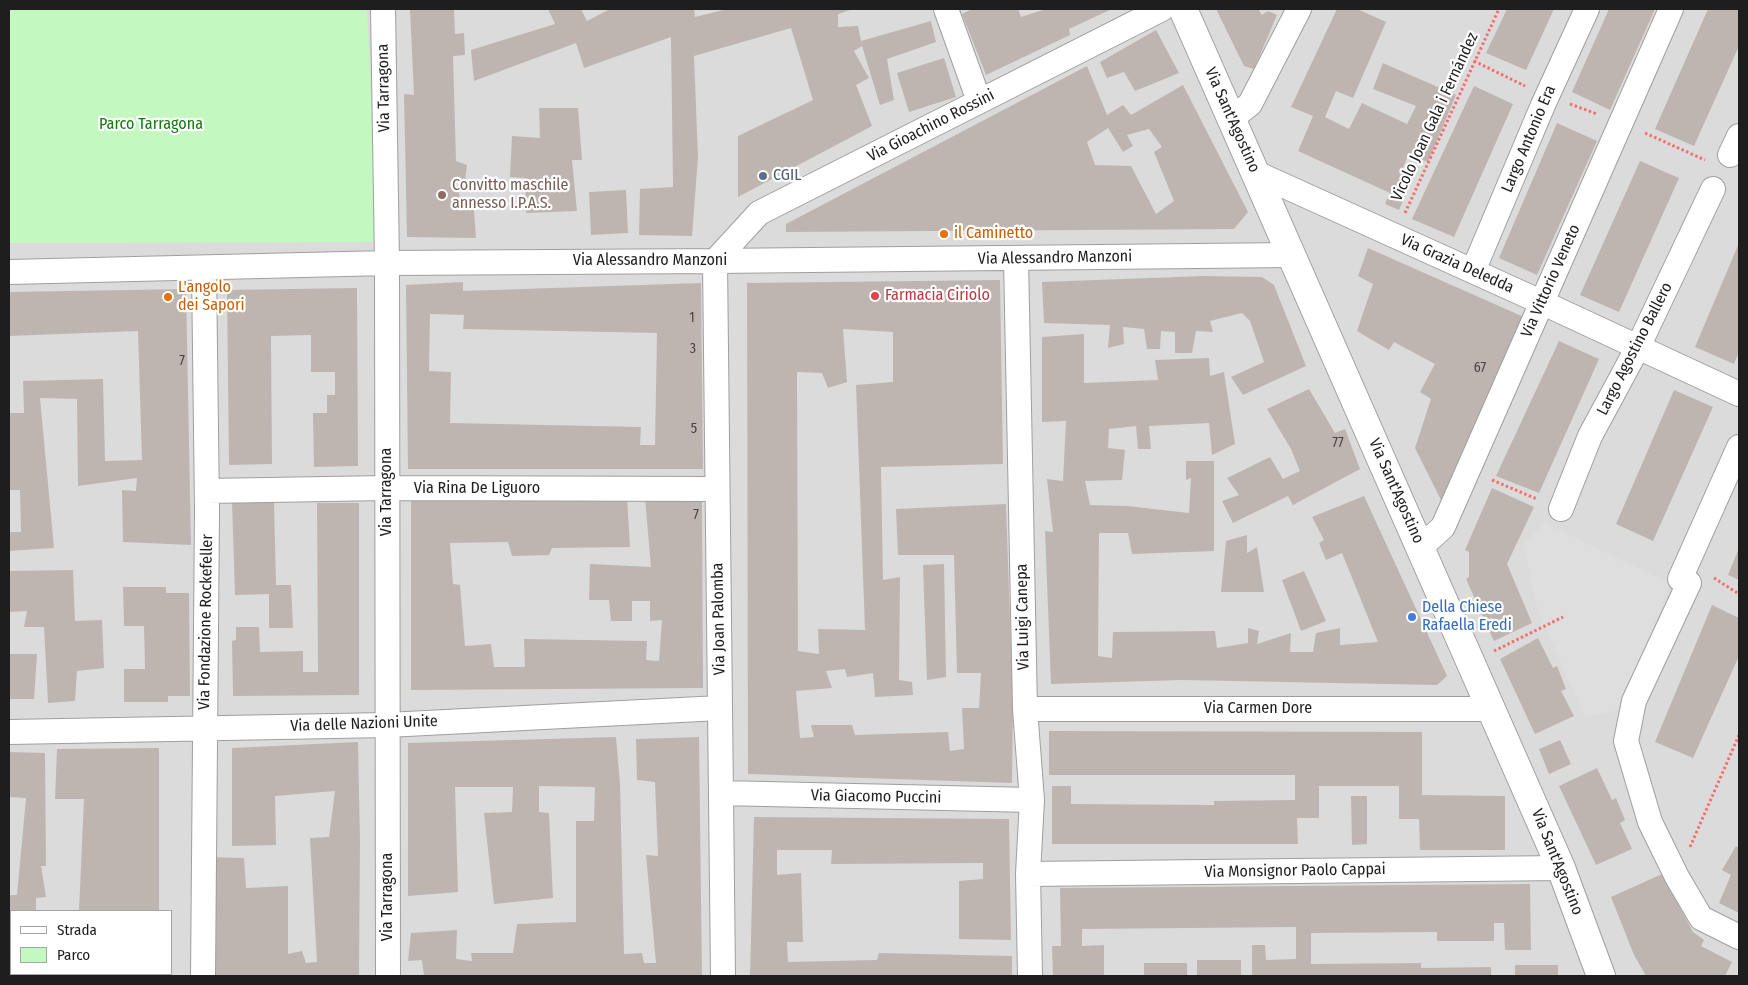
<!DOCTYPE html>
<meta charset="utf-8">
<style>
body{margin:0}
#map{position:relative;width:1748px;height:985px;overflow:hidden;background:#efeae4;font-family:"Fira Sans Condensed",sans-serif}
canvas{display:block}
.frame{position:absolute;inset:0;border:10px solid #1e1e1e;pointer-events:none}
.legend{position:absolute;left:10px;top:910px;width:162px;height:65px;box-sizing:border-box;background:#fff;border:1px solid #a5a5a5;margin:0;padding:6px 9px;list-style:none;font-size:15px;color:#1e1e1e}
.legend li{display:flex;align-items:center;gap:10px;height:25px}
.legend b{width:25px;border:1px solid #a5a5a5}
</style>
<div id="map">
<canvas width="1748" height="985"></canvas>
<div class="frame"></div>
<ul class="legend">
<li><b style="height:6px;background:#fff"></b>Strada</li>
<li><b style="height:14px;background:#c4f8c1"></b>Parco</li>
</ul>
</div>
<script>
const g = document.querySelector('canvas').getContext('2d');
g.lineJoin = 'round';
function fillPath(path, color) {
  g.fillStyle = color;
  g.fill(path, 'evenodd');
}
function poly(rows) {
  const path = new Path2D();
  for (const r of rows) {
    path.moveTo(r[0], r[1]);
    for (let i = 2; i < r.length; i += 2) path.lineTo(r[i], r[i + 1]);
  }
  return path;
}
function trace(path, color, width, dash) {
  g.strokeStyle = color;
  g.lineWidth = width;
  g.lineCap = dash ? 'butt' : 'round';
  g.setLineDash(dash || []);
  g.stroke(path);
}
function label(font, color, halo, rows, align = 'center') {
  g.font = font + ' "Fira Sans Condensed",sans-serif';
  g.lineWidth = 4.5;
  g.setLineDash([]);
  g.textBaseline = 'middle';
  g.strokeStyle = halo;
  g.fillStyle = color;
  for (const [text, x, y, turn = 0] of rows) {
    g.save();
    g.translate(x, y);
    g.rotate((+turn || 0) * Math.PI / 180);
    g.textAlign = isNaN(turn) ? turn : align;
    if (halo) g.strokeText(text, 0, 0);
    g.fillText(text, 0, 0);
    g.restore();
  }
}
const residential = poly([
 [9,9,1739,9,1739,976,9,976],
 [11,911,171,911,171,974,11,974]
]);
const park = poly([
 [9,9,367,9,378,242,9,243]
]);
const parking = poly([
 [1544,523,1670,583,1622,710,1584,717,1538,611,1523,545]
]);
const building = poly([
 [410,9,454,9,455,34,464,33,465,55,453,56,456,161,467,165,465,181,456,181,460,198,473,198,476,238,407,237,404,94,414,95],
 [548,9,581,9,587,21,610,9,694,9,695,17,727,9,853,9,838,14,838,27,858,26,861,41,931,21,936,42,887,59,894,100,880,105,862,46,854,51,869,78,856,85,872,126,738,197,738,136,813,100,791,28,694,56,698,157,692,236,639,235,640,189,673,187,671,37,584,68,576,43,474,81,471,50,555,24],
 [972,9,1018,9,1021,17,1046,9,1112,9,1069,29,1070,35,986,75,962,14],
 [1216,9,1258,9,1262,15,1268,11,1277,15,1254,69,1244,66],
 [1337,9,1357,9,1386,22,1353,98,1336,91,1325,117,1349,129,1362,103,1407,124,1416,106,1373,89,1383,63,1456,95,1428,162,1408,155,1399,179,1411,183,1399,210,1385,204,1390,193,1298,151,1313,116,1291,107],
 [1507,9,1554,9,1526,70,1486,53],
 [1609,9,1655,9,1610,110,1572,92],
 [1708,9,1739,9,1739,46,1694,146,1655,129],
 [1156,30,1179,73,1135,91,1124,72,1107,78,1100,62],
 [944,58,956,97,909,112,897,73],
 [1087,66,1107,115,1123,105,1131,115,1183,85,1248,212,1234,229,786,232,786,224],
 [1108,128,1123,152,1133,146,1127,135,1149,129,1162,147,1154,152,1174,201,1156,214,1131,166,1095,165,1087,142],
 [1474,86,1513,104,1454,237,1412,219],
 [539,108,578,108,582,160,572,160,577,211,526,213,525,178,510,177,512,136,540,138],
 [1557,123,1597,141,1537,275,1499,258],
 [1640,161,1679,178,1619,312,1580,295],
 [626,190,628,233,591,235,589,192],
 [1739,243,1739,352,1734,364,1695,347],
 [1368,248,1526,318,1441,500,1415,448,1431,399,1420,392,1435,364,1394,342,1389,350,1357,331,1373,284,1358,276],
 [1204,276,1262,277,1274,285,1306,366,1243,395,1231,377,1264,362,1250,321,1242,313,1210,321,1213,332,1196,331,1192,353,1175,353,1175,332,1161,331,1160,349,1147,349,1144,329,1123,327,1124,344,1108,348,1110,325,1044,323,1042,282],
 [1000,280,1003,464,881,467,883,580,900,577,899,680,912,682,913,695,875,697,873,673,847,677,845,669,826,671,832,688,796,691,800,738,814,737,811,725,852,725,855,735,948,732,950,751,964,749,962,708,979,708,981,673,957,673,954,555,898,555,896,509,1006,504,1013,707,1012,783,748,774,747,283],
 [843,329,893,332,893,382,856,385,865,630,818,629,819,654,798,651,797,372,822,373,828,388,847,382],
 [463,282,463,291,701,283,703,469,408,469,406,285],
 [430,314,464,315,463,329,657,333,655,445,640,445,641,427,450,423,451,372,429,371],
 [357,288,358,466,314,467,313,413,327,413,327,395,335,395,335,372,311,372,311,335,271,336,272,464,229,465,227,290],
 [186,289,191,545,123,542,122,490,136,491,137,478,78,486,77,399,40,398,54,548,9,551,9,532,21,532,20,490,9,490,9,413,24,413,23,381,103,379,105,461,142,460,138,331,9,336,9,292],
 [1084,334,1084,383,1158,380,1155,360,1209,358,1210,376,1224,372,1235,444,1212,455,1209,423,1149,426,1151,449,1138,449,1136,426,1109,429,1108,448,1125,450,1122,480,1085,481,1090,505,1127,506,1189,513,1191,478,1186,480,1186,461,1214,461,1214,551,1132,554,1128,533,1099,533,1098,656,1112,658,1113,632,1215,631,1217,648,1248,643,1248,628,1259,631,1257,644,1291,633,1290,652,1313,652,1316,633,1340,628,1340,645,1378,642,1342,553,1326,560,1319,543,1324,540,1312,517,1364,496,1447,676,1437,685,1182,680,1051,684,1045,531,1053,532,1047,479,1063,481,1066,421,1042,422,1042,337],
 [1559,341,1599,359,1539,493,1496,476],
 [1309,389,1335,433,1345,429,1360,469,1293,505,1288,496,1233,523,1222,501,1239,495,1227,478,1270,457,1283,479,1300,471,1291,449,1267,409],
 [1674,390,1713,407,1653,541,1616,524],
 [1492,488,1534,507,1507,564,1532,623,1494,641,1466,579,1469,577,1469,552,1465,550],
 [627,497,630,547,552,548,549,555,512,556,508,542,450,543,453,584,460,585,465,646,491,644,494,667,525,667,524,639,647,641,646,660,659,661,662,620,650,621,650,601,632,601,632,621,611,621,609,600,589,600,590,564,651,567,645,498,702,500,703,688,411,690,411,499],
 [274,502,276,585,291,585,293,628,269,628,269,594,235,595,232,503],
 [317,503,359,503,359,695,233,696,232,641,236,640,236,627,259,627,260,652,303,651,303,672,318,672],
 [1247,535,1247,553,1257,547,1264,592,1221,592,1226,541],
 [1739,548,1739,580,1728,575],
 [944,564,946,677,927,680,923,565],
 [73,570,75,621,102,620,104,668,77,671,75,701,48,703,44,627,24,627,27,611,9,612,9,571],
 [1304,571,1326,621,1301,631,1282,580],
 [123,587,166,587,166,593,189,593,190,696,168,696,168,702,124,702,124,669,145,669,144,626,124,626],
 [1712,605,1739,618,1739,656,1693,758,1655,742],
 [1538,638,1553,668,1557,666,1566,689,1561,691,1574,716,1535,734,1500,659],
 [9,654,37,654,34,699,9,699],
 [1049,731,1422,732,1422,795,1505,796,1505,850,1420,850,1419,819,1399,819,1399,786,1319,786,1319,818,1297,818,1298,844,1052,844,1052,786,1071,786,1071,804,1214,805,1214,801,1295,800,1295,775,1049,775],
 [616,737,620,783,624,954,642,953,644,963,656,963,646,855,658,856,655,782,637,780,636,739,699,737,702,976,424,976,422,960,408,961,411,933,457,930,456,959,472,961,471,953,513,953,517,924,576,922,576,821,594,821,595,787,539,786,539,812,549,813,553,898,494,904,484,813,512,812,513,787,455,787,458,892,408,896,408,743],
 [1560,740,1571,764,1549,774,1539,749],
 [358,742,360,840,359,976,205,976,204,857,244,858,246,888,288,886,288,954,302,951,306,963,317,962,310,838,329,837,335,791,275,796,276,845,232,846,232,748],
 [159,748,159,911,79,911,84,799,55,799,57,749],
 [9,752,45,753,46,866,41,866,46,897,36,898,36,911,11,911,11,974,30,974,30,976,9,976,9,895,17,895,26,798,9,797],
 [1597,768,1612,800,1616,798,1625,820,1620,823,1632,849,1596,865,1559,786],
 [1351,796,1367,796,1367,844,1352,845],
 [754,817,1009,819,1011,940,959,939,959,881,983,879,983,863,831,864,832,850,777,850,777,875,801,873,803,942,787,942,788,962,877,960,879,953,1012,956,1012,976,750,976],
 [1736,846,1739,848,1739,913,1719,903,1731,875,1722,870],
 [1662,874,1693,932,1704,940,1701,946,1732,962,1725,976,1646,976,1634,955,1611,897],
 [1530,884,1531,950,1505,950,1504,923,1494,923,1494,941,1437,941,1437,932,1311,933,1311,964,1421,963,1421,968,1491,967,1491,976,1252,976,1252,945,1265,945,1266,960,1296,959,1296,927,1082,929,1082,946,1104,945,1104,976,1053,976,1052,946,1061,946,1060,888],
 [1197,960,1241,960,1241,976,1197,976],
 [1144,963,1187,963,1187,976,1144,976],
 [1515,965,1558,965,1558,976,1515,976],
 [69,974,159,974,159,976,69,976]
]);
const path = poly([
 [1474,61,1525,86],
 [1570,104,1597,114],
 [1645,133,1705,160],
 [1405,213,1499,9],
 [1492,480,1537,499],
 [1714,578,1739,594],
 [1494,651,1563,617],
 [1690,847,1739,735]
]);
const minor = poly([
 [383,9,387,263,388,976],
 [946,9,979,101],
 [1231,119,1250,104,1299,9],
 [1730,155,1739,136],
 [1256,173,1541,302,1739,394],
 [1016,258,1025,709,1032,800,1028,874,1030,976],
 [1473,271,1543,105,1587,9],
 [9,272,387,263,715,261,1292,255],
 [1739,447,1680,579,1689,583,1634,701,1626,741,1650,822,1677,877,1701,918,1739,937],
 [207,491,387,488,717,489],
 [1561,509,1590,436,1638,347,1713,189],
 [1421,547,1443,527,1671,9],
 [1025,709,1492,709],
 [9,732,387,725,720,708],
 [721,793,1032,800],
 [1028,874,1561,868],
 [203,976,207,511,204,268],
 [723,976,715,261,759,213,1162,9]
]);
const tertiary = poly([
 [1183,9,1561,868,1601,976]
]);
const markers = [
 [763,176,5,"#5c6f8a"],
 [442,195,5,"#8d6e63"],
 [944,234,5,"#e8710a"],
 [875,296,5,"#e0444e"],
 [168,297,5,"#e8710a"],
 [1412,617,5,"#3f7fe0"]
];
const numberNames = [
 ["1",692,318],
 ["3",693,349],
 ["7",182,361],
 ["67",1480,368],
 ["5",694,429],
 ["77",1338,443],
 ["7",696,515]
];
const streetNames = [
 ["Via Tarragona",384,88,-91],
 ["Vicolo Joan Gala i Fernández",1435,117,-65],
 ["Via Sant'Agostino",1232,120,66],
 ["Via Gioachino Rossini",931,126,-27],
 ["Largo Antonio Era",1529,139,-67],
 ["Via Alessandro Manzoni",1055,258,-1],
 ["Via Alessandro Manzoni",650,261],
 ["Via Grazia Deledda",1457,264,24],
 ["Via Vittorio Veneto",1551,281,-66],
 ["Largo Agostino Ballero",1635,349,-63],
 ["Via Rina De Liguoro",477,489],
 ["Via Sant'Agostino",1396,491,66],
 ["Via Tarragona",387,492,-90],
 ["Via Luigi Canepa",1023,617,-91],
 ["Via Joan Palomba",719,619,-91],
 ["Via Fondazione Rockefeller",206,622,-89],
 ["Via Carmen Dore",1258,709],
 ["Via delle Nazioni Unite",364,724,-2],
 ["Via Giacomo Puccini",876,797,1],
 ["Via Sant'Agostino",1557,862,68],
 ["Via Monsignor Paolo Cappai",1295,871,-1],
 ["Via Tarragona",388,897,-90]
];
const parkNames = [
 ["Parco Tarragona",151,125]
];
const serviceNames = [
 ["CGIL",773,176]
];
const educationNames = [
 ["Convitto maschile",452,186],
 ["annesso I.P.A.S.",452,204]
];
const foodNames = [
 ["il Caminetto",954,234],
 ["L'angolo",178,288],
 ["dei Sapori",178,306]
];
const healthNames = [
 ["Farmacia Ciriolo",885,296]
];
const shopNames = [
 ["Della Chiese",1422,608],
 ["Rafaella Eredi",1422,626]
];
fillPath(residential, '#dcdbdb');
fillPath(park, '#c4f8c1');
fillPath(parking, '#dedede');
fillPath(building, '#bfb5b0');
trace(minor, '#9f9f9f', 26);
trace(tertiary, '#9f9f9f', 30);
trace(path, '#f66d6f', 3, [2.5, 2.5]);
trace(minor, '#fff', 24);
trace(tertiary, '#fff', 28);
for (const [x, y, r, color] of markers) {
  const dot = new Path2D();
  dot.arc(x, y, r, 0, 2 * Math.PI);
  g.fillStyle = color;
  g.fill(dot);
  trace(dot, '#fff', 2);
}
label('14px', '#464442', null, numberNames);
label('16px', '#1e1e1e', '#fff', streetNames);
label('16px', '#12790e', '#fff', parkNames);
label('16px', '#4e5e75', '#fff', serviceNames, 'left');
label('16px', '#785e54', '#fff', educationNames, 'left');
label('16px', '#c56008', '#fff', foodNames, 'left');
label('16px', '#be3a42', '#fff', healthNames, 'left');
label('16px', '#366cbe', '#fff', shopNames, 'left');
</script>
